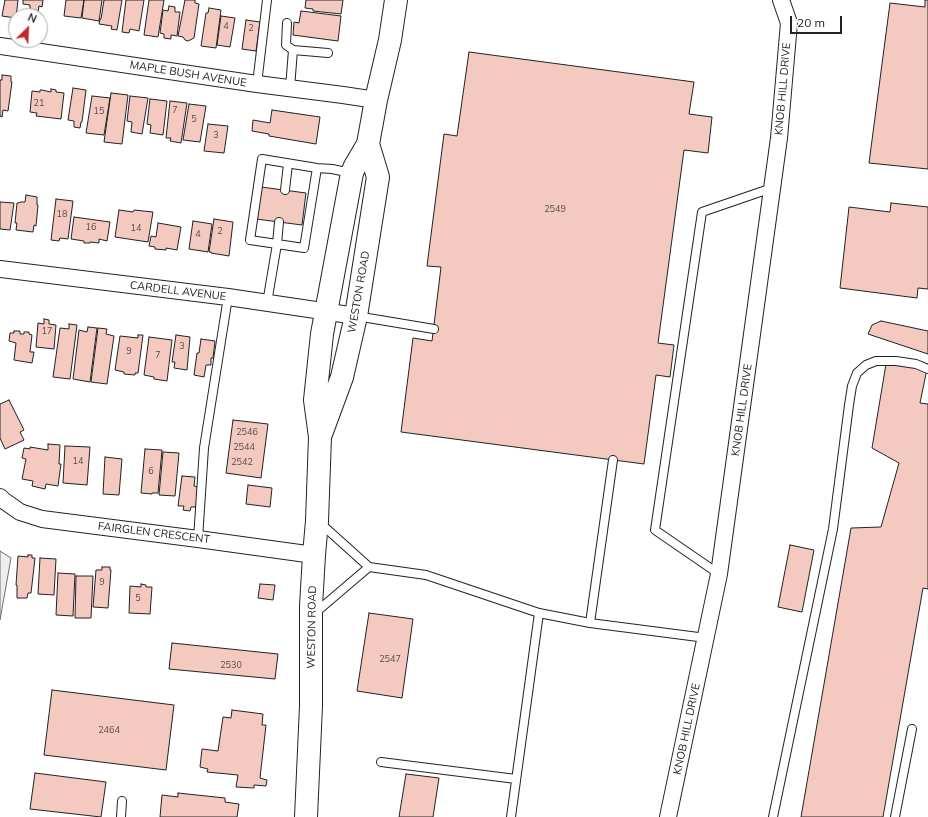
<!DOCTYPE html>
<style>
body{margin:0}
#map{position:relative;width:928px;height:817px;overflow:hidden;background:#fff;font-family:Mulish,sans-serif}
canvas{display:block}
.north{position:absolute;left:8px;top:8px;width:40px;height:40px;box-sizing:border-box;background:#fff;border:1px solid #a7a7a7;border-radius:50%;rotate:24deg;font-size:11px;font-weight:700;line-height:16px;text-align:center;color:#222}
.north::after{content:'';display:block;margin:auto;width:14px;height:18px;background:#c62828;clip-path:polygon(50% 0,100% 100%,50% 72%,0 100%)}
.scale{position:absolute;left:790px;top:16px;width:52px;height:18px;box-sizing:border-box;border:2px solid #222;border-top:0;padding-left:5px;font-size:12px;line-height:14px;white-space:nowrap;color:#222;-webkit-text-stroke:3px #fff;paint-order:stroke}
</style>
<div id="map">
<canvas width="928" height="817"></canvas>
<div class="north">N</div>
<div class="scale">20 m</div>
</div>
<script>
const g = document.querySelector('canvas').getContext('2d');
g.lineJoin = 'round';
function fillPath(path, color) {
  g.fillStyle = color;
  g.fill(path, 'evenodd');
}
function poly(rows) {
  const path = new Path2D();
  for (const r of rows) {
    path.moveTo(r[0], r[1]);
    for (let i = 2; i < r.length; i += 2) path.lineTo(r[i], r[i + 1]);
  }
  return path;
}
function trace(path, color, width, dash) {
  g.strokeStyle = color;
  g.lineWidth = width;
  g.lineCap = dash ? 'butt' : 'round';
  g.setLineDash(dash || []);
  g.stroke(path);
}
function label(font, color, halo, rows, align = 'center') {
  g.font = font + ' Mulish,sans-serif';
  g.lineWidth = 3;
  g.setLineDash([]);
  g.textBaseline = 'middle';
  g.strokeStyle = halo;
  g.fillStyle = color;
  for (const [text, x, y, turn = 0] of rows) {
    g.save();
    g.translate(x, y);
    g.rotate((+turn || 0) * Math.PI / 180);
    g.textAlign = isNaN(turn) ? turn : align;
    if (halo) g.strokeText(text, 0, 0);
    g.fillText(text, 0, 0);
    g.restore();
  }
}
const green = poly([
 [0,551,11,558,0,620,0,551]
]);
const building = poly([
 [5,0,18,0,16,18,2,16,5,0],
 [23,0,43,0,42,7,39,6,38,12,30,10,30,5,23,4,23,0],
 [66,0,84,0,81,18,64,16,66,0],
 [84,0,102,0,99,21,82,18,84,0],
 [104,0,122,0,117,30,111,29,112,26,99,24,100,19,101,19,104,0],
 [126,0,144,0,139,31,130,29,129,33,122,32,126,0],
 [149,0,164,0,158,37,144,35,149,0],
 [185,0,195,0,195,3,199,4,194,38,188,41,185,40,183,37,178,36,185,0],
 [306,0,343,0,341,14,313,11,313,9,305,8,306,0],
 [925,0,928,0,928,169,869,163,890,3,925,7,925,0],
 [169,6,175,7,175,12,180,12,177,36,171,35,171,39,164,38,164,34,160,33,163,10,168,11,169,6],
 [209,8,221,10,216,48,201,46,206,13,208,13,209,8],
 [301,11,341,16,338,41,293,35,294,22,299,23,301,11],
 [221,16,235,18,230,47,217,45,221,16],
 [246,20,260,22,256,51,242,49,246,20],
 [469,52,694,82,689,114,712,117,708,153,684,150,658,343,674,345,670,377,656,375,644,464,401,432,413,338,432,341,441,267,427,266,444,134,457,136,469,52],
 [2,75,11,76,11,82,12,82,8,111,3,110,2,117,0,116,0,80,2,80,2,75],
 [73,88,86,90,82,122,81,122,80,128,74,127,74,121,68,120,73,88],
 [51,89,56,90,56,92,64,93,61,119,36,116,37,113,30,112,32,91,40,92,40,90,42,90,51,92,51,89],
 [111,93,128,95,122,144,104,142,111,93],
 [92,96,110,98,104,135,86,133,92,96],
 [130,96,148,98,142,134,131,132,132,122,127,121,130,96],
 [150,99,167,101,163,135,150,133,151,125,147,124,150,99],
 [170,101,187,103,181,143,170,141,171,138,166,138,170,101],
 [189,104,206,106,200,142,183,140,189,104],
 [272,110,320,117,316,144,269,136,269,134,252,131,253,120,270,123,272,110],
 [208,124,228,126,224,153,204,151,208,124],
 [261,187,306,193,302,225,256,219,261,187],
 [26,195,37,197,37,205,38,205,36,226,34,225,33,232,16,230,17,223,15,223,17,203,19,203,20,202,25,202,26,195],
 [56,199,73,201,68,239,60,238,59,241,51,240,56,199],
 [0,202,14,203,10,230,0,229,0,202],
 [891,203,928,207,928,289,918,288,917,298,840,288,849,207,890,212,891,203],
 [119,210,133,212,134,210,153,212,148,242,115,237,119,210],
 [74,217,110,222,107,241,99,239,99,243,90,242,90,243,84,243,84,241,71,239,74,217],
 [214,219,233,222,229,256,211,253,211,252,209,252,214,219],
 [193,221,212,224,208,252,189,249,193,221],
 [158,223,181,227,177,250,166,248,166,250,155,249,155,247,149,246,151,236,156,237,158,223],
 [44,319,49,320,49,324,56,325,54,349,36,347,38,323,44,324,44,319],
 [881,321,928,331,928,354,868,334,872,325,881,321],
 [69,324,77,325,70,379,53,377,60,328,69,329,69,324],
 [88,327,97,328,90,382,73,379,79,330,87,332,88,327],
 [98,328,107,329,106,334,114,336,107,384,91,382,98,328],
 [14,331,20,331,20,334,24,334,24,332,29,332,29,334,32,335,30,352,34,352,32,363,14,360,16,343,9,341,10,333,14,333,14,331],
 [138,335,143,335,138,373,135,373,135,375,124,374,124,372,115,370,120,336,138,338,138,335],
 [176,335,190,337,187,370,174,368,175,362,172,362,176,335],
 [149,337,172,340,167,381,154,379,154,377,144,375,149,337],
 [201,339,215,341,213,358,211,358,211,365,206,365,204,377,194,375,197,353,199,353,201,339],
 [886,364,927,369,920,403,928,404,928,589,923,588,883,817,801,817,851,528,881,527,899,463,872,448,886,364],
 [9,400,24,430,20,432,24,440,5,449,0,438,0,404,9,400],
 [233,420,268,424,261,478,226,473,233,420],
 [48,444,60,445,59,464,61,464,58,486,46,484,45,489,32,486,33,481,22,479,26,459,22,458,24,448,30,449,30,447,48,450,48,444],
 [65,446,90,447,87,485,63,483,65,446],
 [145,449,162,450,158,493,152,493,152,494,141,493,145,449],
 [163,452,179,453,175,496,159,495,163,452],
 [105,457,122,459,119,495,103,494,105,457],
 [182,476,195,477,194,486,198,487,196,507,191,507,190,511,183,510,184,506,178,506,182,476],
 [248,485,272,488,270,507,246,504,248,485],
 [790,545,814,550,802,612,778,607,790,545],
 [28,555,32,555,32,558,35,558,31,593,28,593,27,598,17,598,17,585,16,585,18,556,28,557,28,555],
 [40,558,56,559,54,595,38,594,40,558],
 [102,567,110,567,110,570,111,570,108,608,93,607,96,570,102,570,102,567],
 [58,573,75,574,73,616,56,615,58,573],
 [76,576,93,576,91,618,75,618,76,576],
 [141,584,146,585,146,587,152,587,150,614,129,613,130,586,141,587,141,584],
 [260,584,275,585,273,600,258,598,260,584],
 [369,613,413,619,402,698,357,691,369,613],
 [172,643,278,654,275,679,169,669,172,643],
 [52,690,174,705,166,770,44,755,52,690],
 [232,710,263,714,262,725,266,725,260,778,267,780,266,786,254,785,254,788,236,787,238,775,207,772,208,769,200,767,202,749,218,751,223,717,231,718,232,710],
 [35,773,106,782,101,817,30,809,35,773],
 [406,774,439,778,433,817,399,817,406,774],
 [178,793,225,798,225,802,239,804,237,817,160,817,162,795,178,797,178,793]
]);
const service = poly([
 [287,23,286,45,293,50,290,88],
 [293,50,328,53],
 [257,84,267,0],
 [317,168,304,248,250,240,262,159,317,168,332,169,351,173],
 [285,190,288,164],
 [267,303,277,244,279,222],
 [356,316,434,329],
 [319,522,369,567,426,575,539,613,590,623,706,638],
 [198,539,204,448,228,297],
 [719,574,655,530,702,212,772,188],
 [315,613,369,567],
 [590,623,613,460],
 [381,762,516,779],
 [121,817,122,801],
 [511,817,539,613],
 [773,817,833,529,849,405,852,386,857,373,866,365,876,361,896,361,916,364,928,369],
 [895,817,912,729]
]);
const minor = poly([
 [0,46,257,84,343,95,376,100],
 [0,269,228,297,356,316],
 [0,497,3,500,20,512,42,519,198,539,314,555],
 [668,817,719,574,779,138,789,23,781,0]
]);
const secondary = poly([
 [321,434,342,377,356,316,378,177,368,144],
 [306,817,311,706,311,606,314,555,317,521,320,437,315,400,322,334,352,173,355,166,368,144,376,100,390,40,396,0]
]);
const numberNames = [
 ["4",226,26],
 ["2",251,28],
 ["21",39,103],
 ["7",175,110],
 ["15",99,111],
 ["5",194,119],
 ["3",216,135],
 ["2549",555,209],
 ["18",62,214],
 ["16",91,227],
 ["14",136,228],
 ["2",220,231],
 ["4",198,234],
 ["17",47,331],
 ["3",182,346],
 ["9",129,351],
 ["7",158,355],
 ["2546",247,432],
 ["2544",244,447],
 ["14",78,461],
 ["2542",242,462],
 ["6",151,471],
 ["9",102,582],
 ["5",138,598],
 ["2547",390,659],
 ["2530",231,665],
 ["2464",109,730]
];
const streetNames = [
 ["MAPLE BUSH AVENUE",188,74,9],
 ["KNOB HILL DRIVE",783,89,-85],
 ["CARDELL AVENUE",178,291,7],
 ["WESTON ROAD",359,292,-80],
 ["KNOB HILL DRIVE",742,410,-82],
 ["FAIRGLEN CRESCENT",154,533,7],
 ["WESTON ROAD",312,627,-89],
 ["KNOB HILL DRIVE",687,729,-78]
];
fillPath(green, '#eee');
trace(green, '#6f6f6f', 1);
fillPath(building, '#f3c9c0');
trace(building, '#222', 1);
trace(service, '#222', 10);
trace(minor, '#222', 18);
trace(secondary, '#222', 24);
trace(service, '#fff', 8);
trace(minor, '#fff', 16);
trace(secondary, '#fff', 22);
label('9px', '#564c4a', null, numberNames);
label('11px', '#222', '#fff', streetNames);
</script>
